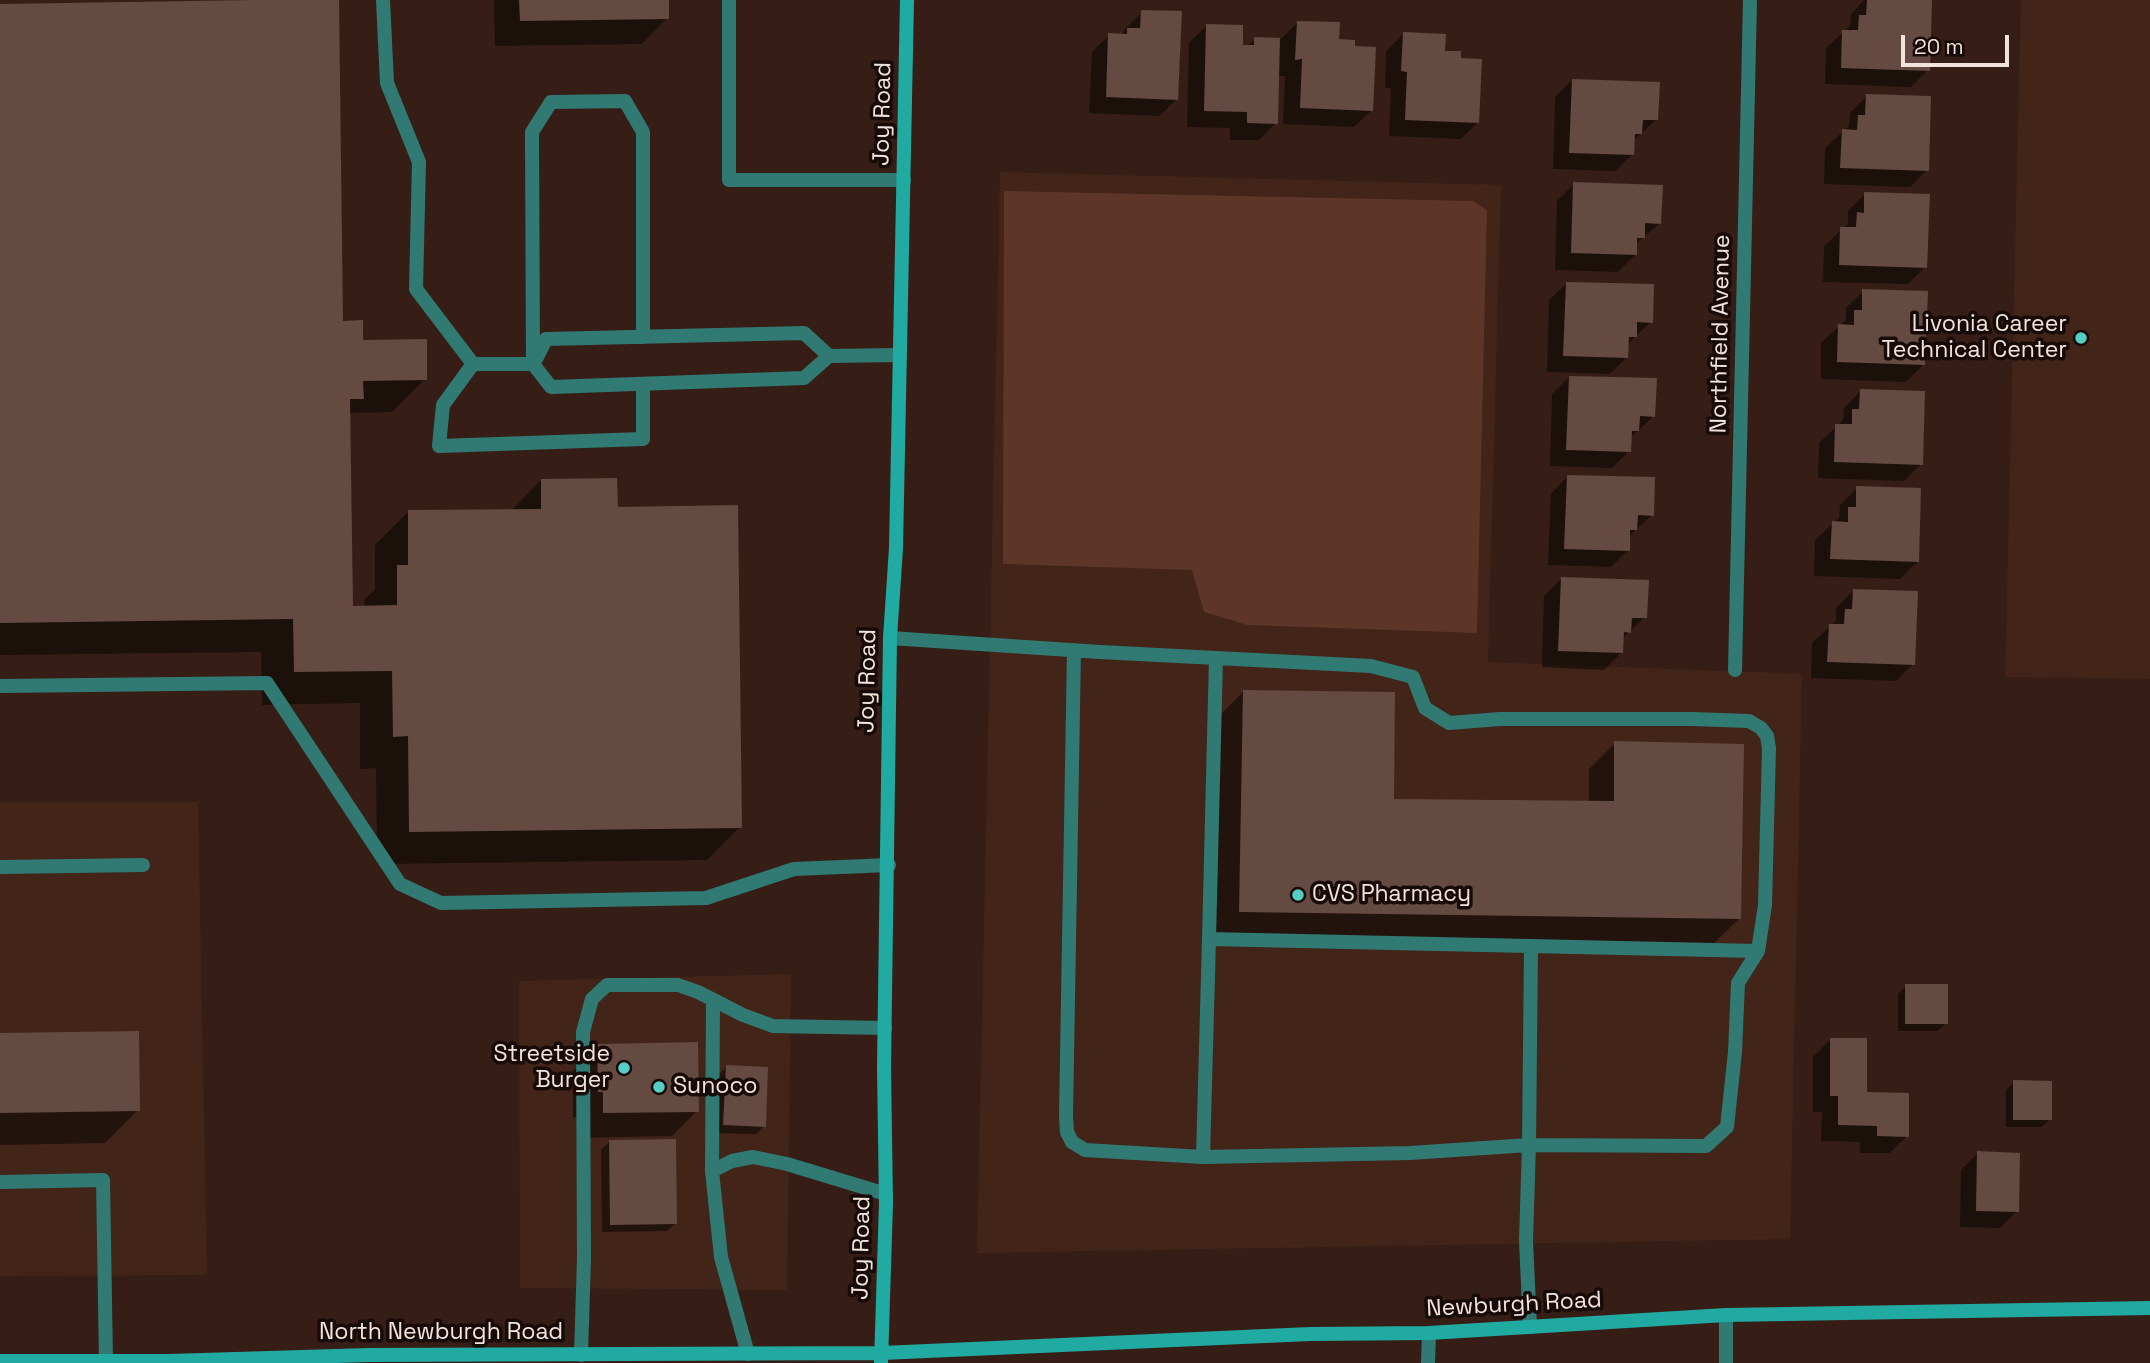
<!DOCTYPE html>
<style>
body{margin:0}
#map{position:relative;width:2150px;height:1363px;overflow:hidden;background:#361e16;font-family:"Space Grotesk",sans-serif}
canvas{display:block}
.scale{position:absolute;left:1901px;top:35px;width:108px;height:32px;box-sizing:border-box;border:4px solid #f3e3dd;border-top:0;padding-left:9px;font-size:21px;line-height:24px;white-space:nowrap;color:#f3e3dd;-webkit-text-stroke:5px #160b08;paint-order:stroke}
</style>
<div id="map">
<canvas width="2150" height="1363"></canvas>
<div class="scale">20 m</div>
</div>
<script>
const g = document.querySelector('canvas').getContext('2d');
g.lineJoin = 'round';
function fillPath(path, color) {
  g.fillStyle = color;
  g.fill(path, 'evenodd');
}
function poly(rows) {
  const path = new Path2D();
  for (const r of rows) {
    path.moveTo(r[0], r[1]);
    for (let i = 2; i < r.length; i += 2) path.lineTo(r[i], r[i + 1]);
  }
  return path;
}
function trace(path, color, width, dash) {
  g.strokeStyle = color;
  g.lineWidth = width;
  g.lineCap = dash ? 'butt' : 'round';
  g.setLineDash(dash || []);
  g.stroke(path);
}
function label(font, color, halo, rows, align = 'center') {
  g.font = font + ' "Space Grotesk",sans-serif';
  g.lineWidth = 7;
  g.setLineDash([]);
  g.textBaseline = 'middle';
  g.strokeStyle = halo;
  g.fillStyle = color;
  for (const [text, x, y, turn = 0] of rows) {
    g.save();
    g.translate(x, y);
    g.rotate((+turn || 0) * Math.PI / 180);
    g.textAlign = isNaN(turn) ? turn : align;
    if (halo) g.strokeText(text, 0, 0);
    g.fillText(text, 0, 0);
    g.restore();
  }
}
const built = poly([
 [2021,0,2150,0,2150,679,2005,677],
 [1000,172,1501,185,1488,662,1802,674,1790,1239,977,1253],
 [0,802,198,802,207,1275,0,1276],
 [791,974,787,1290,520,1288,519,981]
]);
const green = poly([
 [1004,191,1473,201,1487,210,1477,633,1247,625,1204,612,1192,570,1003,564]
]);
const shadow = poly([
 [494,0,667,0,667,18,642,44,495,46],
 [1864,0,1930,0,1928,70,1911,87,1825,84,1826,48,1850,26,1851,14],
 [0,5,361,342,425,379,392,412,349,413,351,608,365,607,364,600,375,590,375,545,408,512,511,511,541,480,616,509,740,827,707,860,377,864,376,768,360,769,360,703,262,705,261,652,0,655],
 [1142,12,1177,99,1159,116,1089,113,1092,52,1109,35,1122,35,1125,29],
 [1298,22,1337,40,1372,110,1354,127,1283,124,1285,76,1277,76,1276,123,1259,140,1230,140,1230,128,1187,127,1189,43,1206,26,1241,47,1247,47,1255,39,1280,40],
 [1403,34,1478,122,1461,139,1389,136,1391,88,1385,88,1386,51],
 [1572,80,1657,119,1633,141,1633,154,1615,171,1553,169,1555,97],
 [1867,96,1927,170,1910,187,1824,184,1825,148,1849,126,1850,113],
 [1574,184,1660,223,1635,245,1635,255,1618,272,1555,270,1557,201],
 [1865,194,1925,267,1908,284,1823,282,1824,246,1848,224,1848,211],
 [1567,283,1651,322,1627,345,1627,357,1610,374,1547,372,1549,300],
 [1863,291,1923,365,1906,382,1821,379,1821,343,1846,320,1846,308],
 [1569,377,1654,416,1630,438,1629,451,1612,468,1550,466,1552,394],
 [1861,390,1921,464,1904,481,1818,478,1819,443,1843,420,1844,408],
 [1568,476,1652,515,1628,537,1628,550,1611,567,1548,565,1551,494],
 [1857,488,1917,562,1900,579,1814,576,1815,540,1839,518,1840,505],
 [1561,579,1645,617,1621,640,1621,653,1604,670,1542,667,1544,596],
 [1853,591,1913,664,1896,681,1811,678,1812,643,1836,621,1836,608],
 [1243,692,1392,801,1589,802,1589,769,1615,743,1739,919,1713,944,1215,937,1218,717],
 [1906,986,1946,1023,1938,1031,1898,1031,1898,994],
 [0,1035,138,1110,105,1143,0,1145],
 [1830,1040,1865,1094,1907,1136,1890,1153,1860,1153,1860,1142,1821,1141,1822,1112,1813,1112,1813,1057],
 [598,1046,697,1111,672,1136,579,1138,578,1117,573,1117,573,1071],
 [727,1067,764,1126,756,1134,716,1133,718,1075],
 [2014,1082,2050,1119,2042,1127,2006,1127,2006,1090],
 [609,1142,676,1223,667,1231,602,1232,601,1150],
 [1978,1153,2017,1211,2000,1228,1960,1227,1961,1170]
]);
const building = poly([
 [254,0,339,0,343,321,363,320,363,340,427,339,427,380,363,381,364,399,350,399,353,606,397,605,397,565,408,565,408,510,541,509,541,479,617,478,618,507,738,505,742,828,409,832,408,736,393,737,392,671,294,672,293,619,0,623,0,4],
 [519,0,669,0,669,19,520,21],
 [1867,0,1932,0,1930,71,1841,68,1842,30,1858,30,1859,15,1866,15],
 [1141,10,1182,11,1178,100,1106,97,1108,33,1127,34,1127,28,1140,28],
 [1297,21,1340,22,1339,39,1355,40,1355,46,1376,47,1373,111,1300,108,1302,59,1295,60],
 [1206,24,1243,25,1243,45,1254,45,1254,37,1280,38,1278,124,1247,123,1247,112,1204,111],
 [1403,32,1446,34,1445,51,1461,51,1461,58,1482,59,1479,123,1405,120,1407,72,1401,71],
 [1572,79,1660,82,1658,120,1643,120,1642,134,1635,134,1634,155,1569,153],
 [1866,94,1931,96,1929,171,1840,168,1842,129,1857,130,1858,115,1865,115],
 [1573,182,1663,185,1661,224,1645,223,1645,238,1637,238,1637,255,1571,253],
 [1864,192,1930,194,1927,268,1839,265,1840,227,1856,227,1857,212,1864,213],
 [1566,282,1654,284,1653,323,1637,322,1637,337,1629,337,1628,358,1563,356],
 [1862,289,1928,291,1925,365,1837,362,1838,324,1854,325,1854,310,1862,310],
 [1569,376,1657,378,1655,417,1640,416,1639,431,1632,431,1631,452,1566,450],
 [1860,389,1925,391,1923,465,1834,462,1835,424,1852,424,1852,409,1859,409],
 [1567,475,1655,477,1654,516,1638,515,1637,530,1630,530,1630,551,1564,549],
 [1856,486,1921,488,1919,562,1830,559,1832,521,1848,522,1848,507,1856,507],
 [1561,577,1649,580,1647,618,1632,618,1631,633,1624,632,1623,653,1558,651],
 [1853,589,1918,591,1915,665,1827,662,1829,624,1844,624,1845,609,1852,609],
 [1243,690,1395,692,1394,799,1614,801,1614,741,1744,744,1741,919,1239,912],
 [1905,984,1948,984,1948,1024,1905,1024],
 [139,1031,140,1111,0,1113,0,1033],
 [1830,1038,1867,1038,1867,1092,1909,1093,1909,1137,1877,1136,1877,1126,1838,1125,1838,1096,1830,1096],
 [698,1042,699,1112,603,1113,603,1092,598,1092,597,1044],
 [726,1065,768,1067,766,1127,723,1125],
 [2013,1080,2052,1081,2052,1120,2013,1120],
 [676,1139,677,1224,610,1225,609,1140],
 [1977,1151,2020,1153,2019,1212,1976,1211]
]);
const lane = poly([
 [383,0,387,83,419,162,416,289,473,364,533,364],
 [729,0,729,180,904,180],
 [643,337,643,132,625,101,551,102,532,132,533,364,551,387,804,378,829,356,899,355],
 [535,361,546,339,804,333,829,356],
 [473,364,443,405,439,446,643,439,643,384],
 [890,638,1100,652,1371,666,1413,677,1425,708,1449,723,1500,719,1692,719,1749,721,1761,728,1767,736,1769,748,1765,905,1758,951,1738,983,1735,1052,1727,1127,1706,1146,1529,1145,1526,1241,1530,1327],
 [1074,650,1066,1116,1067,1132,1072,1142,1085,1150,1203,1157,1410,1153,1529,1145,1531,946],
 [1216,658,1209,939,1758,951],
 [0,686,267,683,400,884,441,903,706,898,794,869,889,865],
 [0,867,143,865],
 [1203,1157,1209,939],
 [712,1171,713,1000],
 [0,1182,103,1180,106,1361],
 [748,1354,721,1257,712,1171,732,1161,753,1157,787,1164,886,1194],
 [581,1355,584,1258,583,1032,592,999,607,985,678,985,698,992,743,1015,773,1026,885,1028],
 [1428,1363,1429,1333],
 [1726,1363,1726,1315]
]);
const street = poly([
 [1735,670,1750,0]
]);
const secondary = poly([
 [0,1361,169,1361,369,1355,882,1353,1310,1334,1429,1333,1726,1315,2150,1308],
 [881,1363,886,1203,884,1067,890,638,896,548,907,0]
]);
const markers = [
 [2081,338,7,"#55cec5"],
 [1298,895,7,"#55cec5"],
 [624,1068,7,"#55cec5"],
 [659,1087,7,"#55cec5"]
];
const streetNames = [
 ["Joy Road",883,114,-89],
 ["Northfield Avenue",1721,334,-89],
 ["Joy Road",868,681,-89],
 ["Joy Road",862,1248,-89],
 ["Newburgh Road",1514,1305,-3],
 ["North Newburgh Road",441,1333]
];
const poiNames = [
 ["Livonia Career",2067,325],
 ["Technical Center",2067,351],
 ["CVS Pharmacy",1312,895,"left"],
 ["Streetside",610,1055],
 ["Burger",610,1081],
 ["Sunoco",673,1087,"left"]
];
fillPath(built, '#422419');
fillPath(green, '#5d3628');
fillPath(shadow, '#0007');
fillPath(building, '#644a40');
trace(lane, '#317a74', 14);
trace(street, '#317a74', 14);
trace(secondary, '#20aaa2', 14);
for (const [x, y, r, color] of markers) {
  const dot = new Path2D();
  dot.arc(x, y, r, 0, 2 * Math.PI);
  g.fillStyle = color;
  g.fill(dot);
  trace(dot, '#160b08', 2.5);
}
label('23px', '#f3e3dd', '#160b08', streetNames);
label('23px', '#f3e3dd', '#160b08', poiNames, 'right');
</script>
